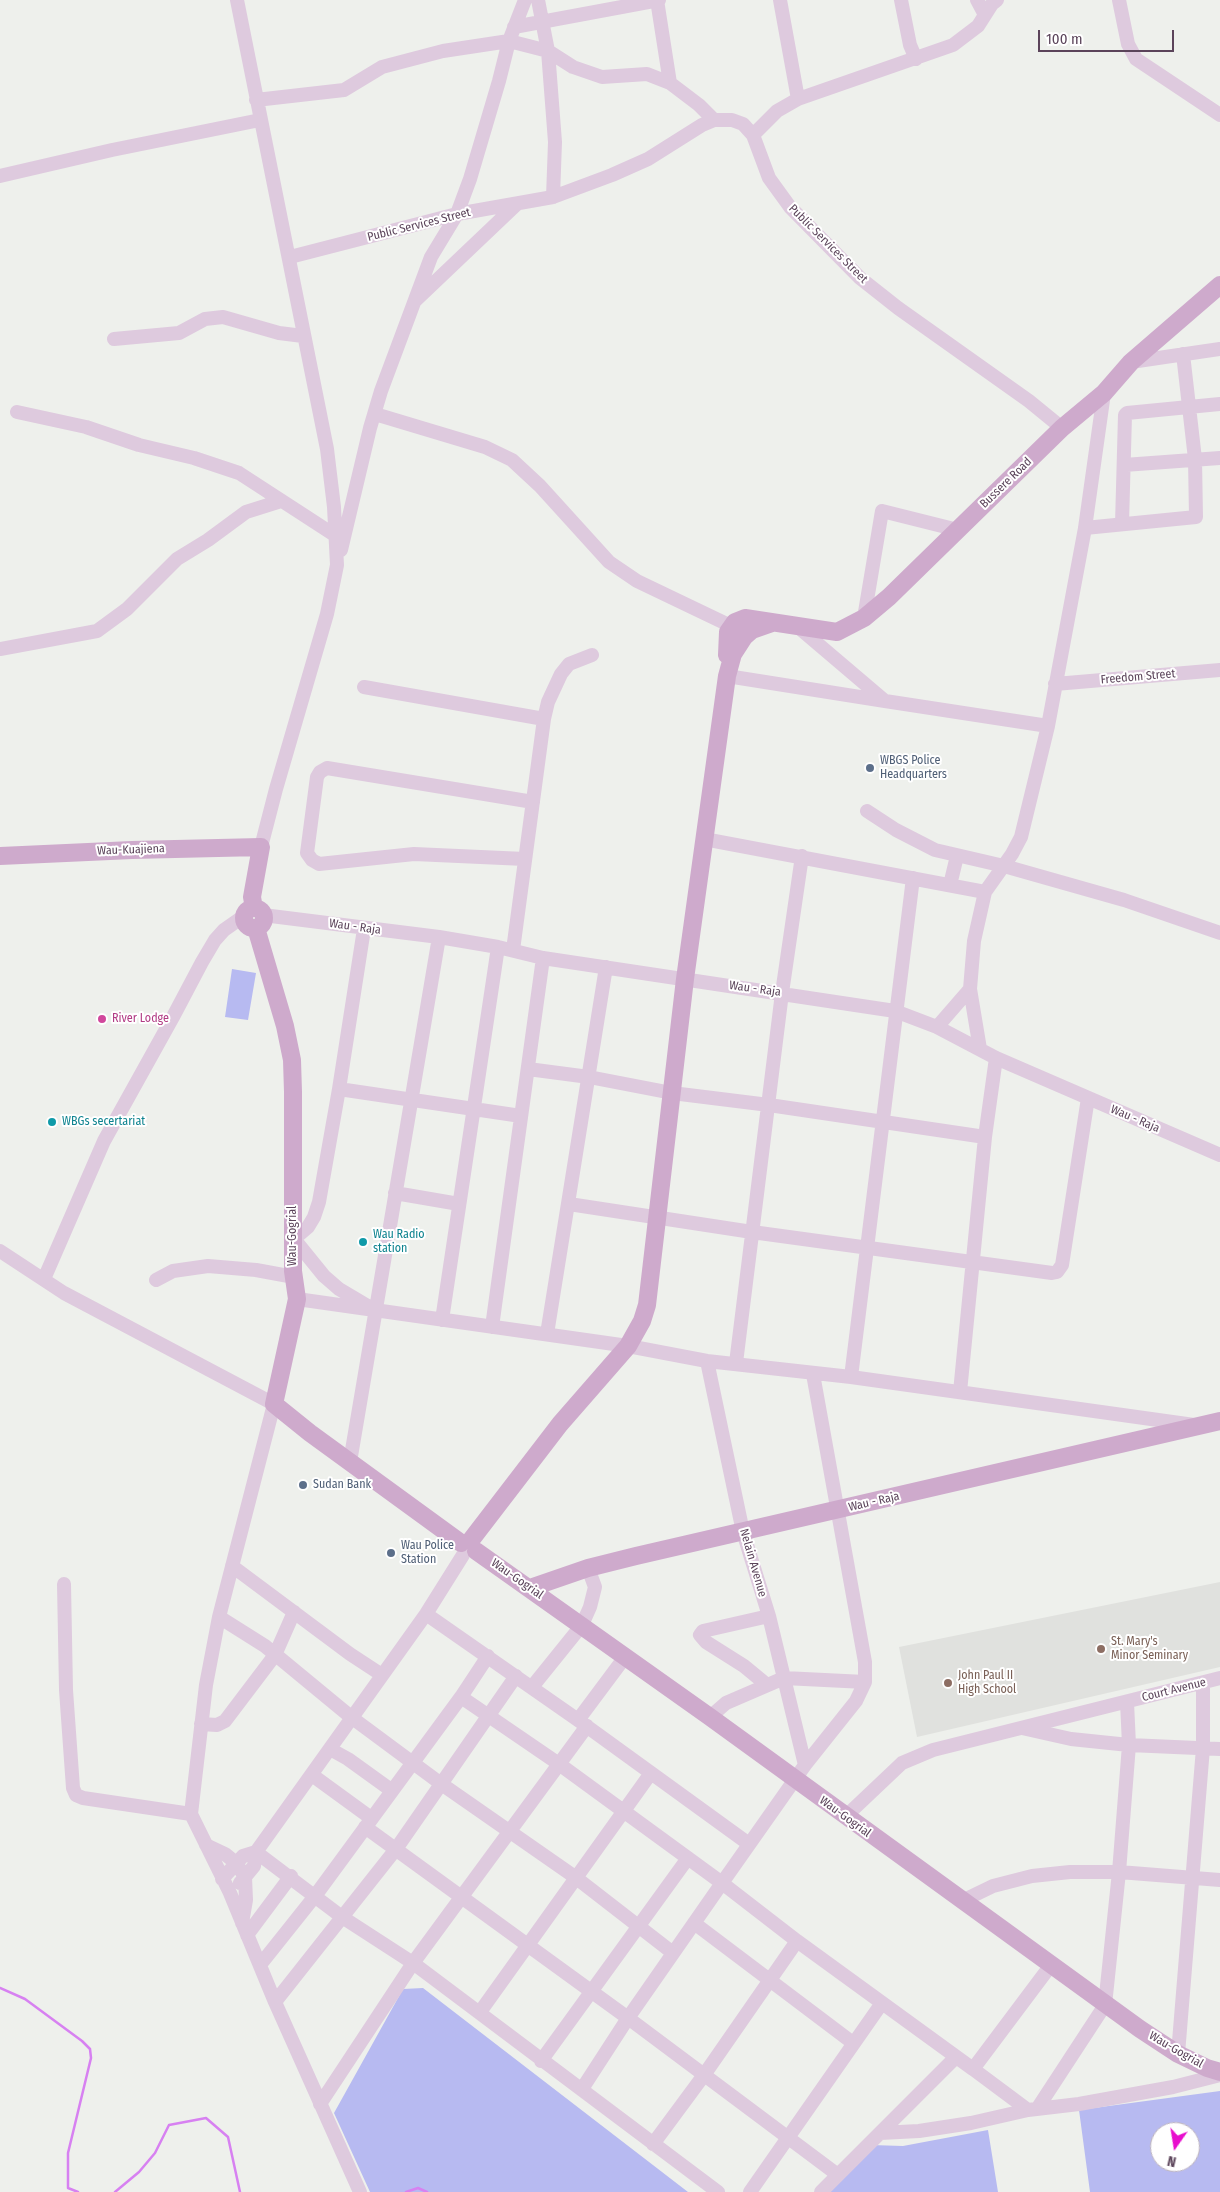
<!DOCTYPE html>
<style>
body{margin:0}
#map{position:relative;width:1220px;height:2192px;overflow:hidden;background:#eef0ec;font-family:"Fira Sans Condensed",sans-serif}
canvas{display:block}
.north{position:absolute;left:1150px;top:2122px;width:50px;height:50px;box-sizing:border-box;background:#fff;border:1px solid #bdb4bd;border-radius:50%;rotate:193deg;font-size:14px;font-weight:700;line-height:20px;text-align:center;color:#5b445a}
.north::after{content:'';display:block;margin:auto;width:18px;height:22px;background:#e80ecd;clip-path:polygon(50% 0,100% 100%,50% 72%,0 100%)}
.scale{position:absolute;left:1038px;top:30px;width:136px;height:22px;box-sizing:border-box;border:2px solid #5b445a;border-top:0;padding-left:6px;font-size:15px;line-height:18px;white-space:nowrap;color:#5b445a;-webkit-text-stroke:4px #fff;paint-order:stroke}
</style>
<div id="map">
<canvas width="1220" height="2192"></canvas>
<div class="north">N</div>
<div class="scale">100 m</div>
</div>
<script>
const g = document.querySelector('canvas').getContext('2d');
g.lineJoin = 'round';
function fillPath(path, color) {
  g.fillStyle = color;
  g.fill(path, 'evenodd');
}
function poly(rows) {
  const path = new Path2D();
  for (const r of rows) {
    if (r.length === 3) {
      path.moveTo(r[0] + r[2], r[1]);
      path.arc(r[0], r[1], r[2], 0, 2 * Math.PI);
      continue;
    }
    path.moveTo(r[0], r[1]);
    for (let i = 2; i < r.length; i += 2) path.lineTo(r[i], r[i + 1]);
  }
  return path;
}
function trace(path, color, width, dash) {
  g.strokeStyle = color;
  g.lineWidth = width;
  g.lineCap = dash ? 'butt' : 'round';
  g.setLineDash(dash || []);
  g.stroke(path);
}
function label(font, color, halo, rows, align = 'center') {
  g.font = font + ' "Fira Sans Condensed",sans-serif';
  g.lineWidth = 4;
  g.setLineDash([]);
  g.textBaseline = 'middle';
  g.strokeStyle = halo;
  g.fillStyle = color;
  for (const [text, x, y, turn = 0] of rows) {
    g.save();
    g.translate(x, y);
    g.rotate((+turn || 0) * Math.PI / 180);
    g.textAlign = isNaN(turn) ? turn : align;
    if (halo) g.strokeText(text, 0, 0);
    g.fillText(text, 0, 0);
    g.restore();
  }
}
const education = poly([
 [1220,1582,1220,1667,917,1737,899,1647]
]);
const green = poly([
 [232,969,256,973,248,1020,225,1017],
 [423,1988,688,2192,370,2192,334,2113,403,1989],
 [1220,2091,1220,2192,1090,2192,1079,2110],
 [1160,2132,1190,2132,1190,2162,1160,2162],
 [988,2130,998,2192,829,2192,871,2145,903,2146]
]);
const stream = poly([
 [0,1988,25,1999,82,2041,90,2049,91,2058,68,2153,68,2188,78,2192],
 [115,2192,139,2172,155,2153,169,2125,206,2118,228,2137,240,2192],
 [406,2192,418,2188,427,2192]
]);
const minor = poly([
 [237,0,327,449,334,507,337,565,327,614,276,789,261,847],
 [538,0,548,51,555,142,553,197],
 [657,0,670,83],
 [901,0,910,45,916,59],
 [977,0,985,15],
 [1119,0,1128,44,1136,59,1220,115],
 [514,27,659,0],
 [798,99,953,45,978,26,992,4,997,0],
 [256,100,344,90,382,67,443,51,509,41,548,51,573,67,602,77,647,74,670,83,699,105,714,120],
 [753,135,777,111,798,99,780,0],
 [0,176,112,150,260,120],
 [290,257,457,214,553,197,612,175,648,159,702,125,714,120,732,120,743,124,753,135,769,178,790,207,860,278,898,308,1029,401,1062,428],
 [416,300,518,203],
 [114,339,179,333,205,319,223,317,279,333,303,336],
 [1131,362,1220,349],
 [17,412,86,427,139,445,194,458,239,473,336,536],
 [375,414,485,447,512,460,540,486,609,562,637,581,731,626],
 [1124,465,1220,458],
 [1122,524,1125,415,1127,413,1220,404],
 [1085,528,1196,517,1195,459,1183,354],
 [341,550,370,428,381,391,431,257,457,214,470,179,499,81,509,41,525,0],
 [864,618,882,511,958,530],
 [798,627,885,701,1048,726],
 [0,649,97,631,127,609,177,559,208,540,246,512,281,501],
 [727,676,885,701],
 [1055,684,1220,670],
 [364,687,544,719],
 [867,811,896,830,935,850,1004,866,1124,900,1220,933],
 [704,839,985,892],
 [525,859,414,854,319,864,312,860,307,853,317,777,320,772,327,768,533,802],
 [950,885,957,856],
 [263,915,439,937,498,947,543,958,895,1011,937,1027,996,1058,1220,1155],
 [364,929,339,1089,319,1202,314,1217,308,1227,294,1239,324,1276,339,1289,371,1308],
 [513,950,544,719,548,702,561,674,569,664,592,655],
 [970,989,980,1049],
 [937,1027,970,989,974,941,985,892,1012,854,1021,837,1048,726,1085,528,1104,393],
 [528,1069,589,1077,672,1093,769,1105,985,1137],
 [339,1089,521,1116],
 [395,1193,459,1204],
 [569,1204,752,1232,1052,1273,1057,1272,1062,1265,1088,1098],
 [0,1251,64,1293,274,1404,219,1617,206,1685,191,1814,230,1893,275,2002,360,2192],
 [44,1279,104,1141,174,1015,202,962,215,940,224,930,244,916],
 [156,1280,173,1271,208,1266,256,1270,294,1277],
 [297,1299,628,1346,707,1361,851,1377,1194,1425],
 [442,1320,498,947],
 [492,1327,543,958],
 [547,1334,606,967],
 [707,1361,743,1532,769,1616,805,1765],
 [736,1363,782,993,802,856],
 [813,1374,865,1662,865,1682,856,1701,805,1765,722,1883,797,1941,973,2069,1051,1965],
 [851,1377,913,878],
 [960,1392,985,1137,996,1058],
 [350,1462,439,937],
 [232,1566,350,1654,382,1675],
 [64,1584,66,1690,73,1788,76,1795,83,1798,191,1814],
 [426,1614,578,1720,749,1844],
 [219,1617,265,1646,351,1717,440,1783,575,1877,673,1953],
 [767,1685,744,1666,706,1642,700,1635,703,1631,769,1616],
 [532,1687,582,1625,590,1607,595,1587,588,1568],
 [710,1717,726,1703,784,1678,865,1682],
 [578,1720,625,1657],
 [201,1724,217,1725,225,1721,275,1655,294,1612],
 [1022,1728,1071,1739,1129,1745,1220,1749],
 [330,1749,348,1759,391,1790],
 [312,1775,371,1818],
 [845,1817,902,1763,933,1750,1220,1678],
 [365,1827,628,2018,722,1883,559,1764,461,1697],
 [206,1845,225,1854,236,1863,245,1877,246,1900,242,1923],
 [256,1852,342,1917,413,1963,587,1726],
 [222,1879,243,1856,256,1852,426,1614,463,1555],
 [240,1883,254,1866,256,1852],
 [962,1901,993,1886,1032,1876,1070,1872,1119,1872,1220,1880],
 [694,1923,853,2043],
 [247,1935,291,1876],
 [260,1965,315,1896,461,1697,488,1656],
 [275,2002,396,1849,516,1676],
 [480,2012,651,1773],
 [1178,2054,1203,1748,1203,1683],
 [541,2061,688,1858],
 [973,2069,1028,2110,1079,2104,1173,2087,1220,2075],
 [582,2089,628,2018,838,2175],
 [320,2104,413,1963,718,2192],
 [1037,2109,1105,2005,1119,1872,1129,1745,1127,1702],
 [880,2133,919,2131,971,2123,1028,2110],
 [653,2144,704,2075,797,1941],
 [750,2192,882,2003],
 [821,2192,956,2057]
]);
const major = poly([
 [733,654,727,655,728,632,735,622,745,618,837,632,864,618,889,597,1062,428,1104,393,1131,362,1220,285],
 [0,856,132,850,261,847,252,897,254,908],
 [254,918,10],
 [256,928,285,1026,292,1060,293,1092,293,1271,297,1299,274,1404,310,1433,461,1543],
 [471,1540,560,1424,628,1346,642,1321,647,1305,685,979,727,676,733,654,744,637,752,630,772,623],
 [476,1551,710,1717,1140,2029,1178,2054,1207,2068,1220,2072],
 [530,1588,588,1568,636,1556,1220,1421]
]);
const markers = [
 [870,768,5,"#5c6f8a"],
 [102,1019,5,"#d1479c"],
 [52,1122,5,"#0f9aa8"],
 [363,1242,5,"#0f9aa8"],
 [303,1485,5,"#5c6f8a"],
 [391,1553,5,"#5c6f8a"],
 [1101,1649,5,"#8d6e63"],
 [948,1683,5,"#8d6e63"]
];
const streetNames = [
 ["Public Services Street",419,225,-14],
 ["Public Services Street",828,244,45],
 ["Bussere Road",1006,483,-44],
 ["Freedom Street",1138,677,-5],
 ["Wau-Kuajiena",131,850,-2],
 ["Wau - Raja",355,927,8],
 ["Wau - Raja",755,989,8],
 ["Wau - Raja",1135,1119,23],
 ["Wau-Gogrial",293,1236,-90],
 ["Wau - Raja",874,1502,-13],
 ["Nelain Avenue",753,1563,74],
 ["Wau-Gogrial",517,1579,35],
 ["Court Avenue",1174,1690,-14],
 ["Wau-Gogrial",845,1817,36],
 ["Wau-Gogrial",1176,2050,30]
];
const serviceNames = [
 ["WBGS Police",880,761],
 ["Headquarters",880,775],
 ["Sudan Bank",313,1485],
 ["Wau Police",401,1546],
 ["Station",401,1560]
];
const hotelNames = [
 ["River Lodge",112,1019]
];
const cultureNames = [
 ["WBGs secertariat",62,1122],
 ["Wau Radio",373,1235],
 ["station",373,1249]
];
const educationNames = [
 ["St. Mary's",1111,1642],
 ["Minor Seminary",1111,1656],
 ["John Paul II",958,1676],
 ["High School",958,1690]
];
fillPath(education, '#e0e1de');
fillPath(green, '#b7baf1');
trace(stream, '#d781f1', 2.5);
trace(minor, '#decade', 14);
trace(major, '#ceaacc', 18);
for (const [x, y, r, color] of markers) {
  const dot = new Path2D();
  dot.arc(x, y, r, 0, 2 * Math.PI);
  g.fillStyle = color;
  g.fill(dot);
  trace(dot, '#fff', 2);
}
label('12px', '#5b445a', '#fff', streetNames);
label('12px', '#4e5e75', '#fff', serviceNames, 'left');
label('12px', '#b23c85', '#fff', hotelNames, 'left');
label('12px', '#0d838f', '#fff', cultureNames, 'left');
label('12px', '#785e54', '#fff', educationNames, 'left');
</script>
